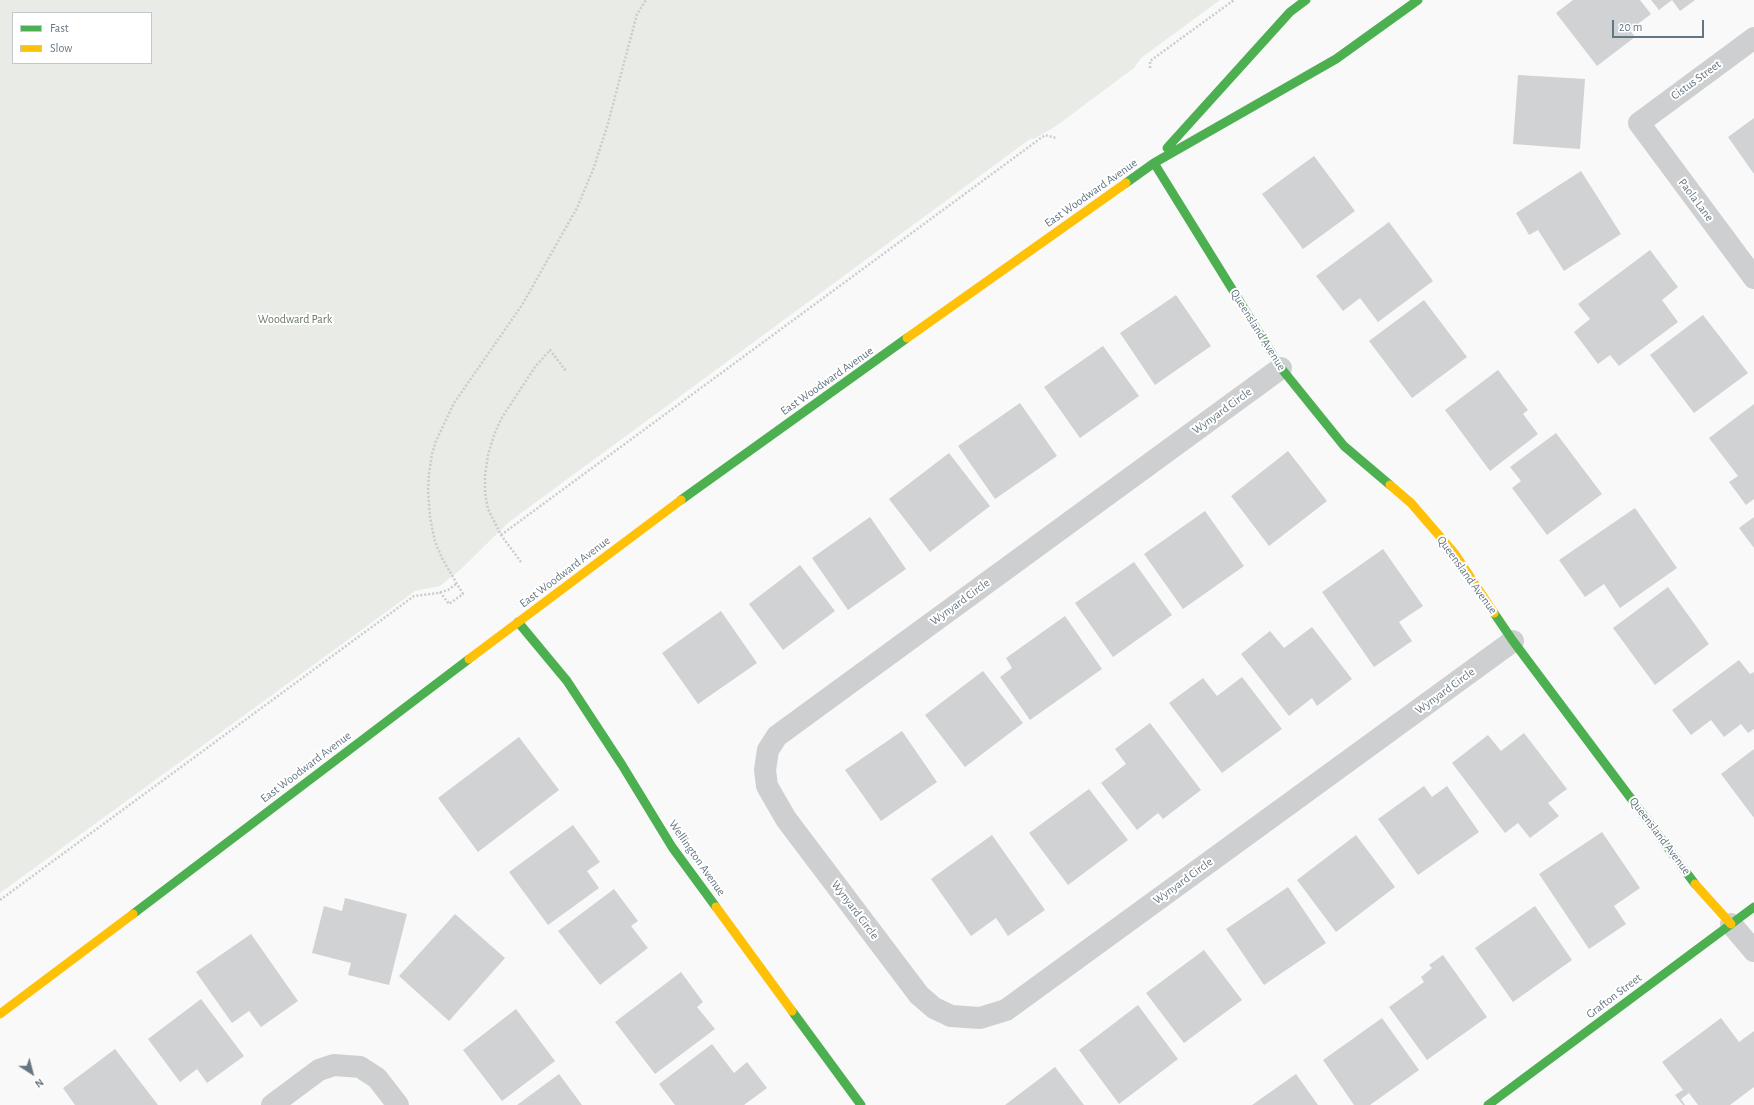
<!DOCTYPE html>
<style>
body{margin:0}
#map{position:relative;width:1754px;height:1105px;overflow:hidden;background:#f9f9f9;font-family:"Alegreya Sans",sans-serif}
canvas{display:block}
.legend{position:absolute;left:12px;top:12px;width:140px;height:52px;box-sizing:border-box;background:#fff;border:1px solid #c1c8cd;margin:0;padding:5px 7px;list-style:none;font-size:12px;color:#657683}
.legend li{display:flex;align-items:center;gap:8px;height:20px}
.legend b{width:20px;border:1px solid #c1c8cd}
.north{position:absolute;left:12px;top:1053px;width:40px;height:40px;-webkit-text-stroke:3px #fff;paint-order:stroke;rotate:144deg;font-size:11px;font-weight:700;line-height:16px;text-align:center;color:#657683}
.north::after{content:'';display:block;margin:auto;width:14px;height:18px;background:#657683;clip-path:polygon(50% 0,100% 100%,50% 72%,0 100%)}
.scale{position:absolute;left:1612px;top:20px;width:92px;height:18px;box-sizing:border-box;border:2px solid #657683;border-top:0;padding-left:5px;font-size:12px;line-height:14px;white-space:nowrap;color:#657683;-webkit-text-stroke:3px #fff;paint-order:stroke}
</style>
<div id="map">
<canvas width="1754" height="1105"></canvas>
<ul class="legend">
<li><b style="height:5px;background:#4caf50"></b>Fast</li>
<li><b style="height:5px;background:#ffc107"></b>Slow</li>
</ul>
<div class="north">N</div>
<div class="scale">20 m</div>
</div>
<script>
const g = document.querySelector('canvas').getContext('2d');
g.lineJoin = 'round';
function fillPath(path, color) {
  g.fillStyle = color;
  g.fill(path, 'evenodd');
}
function poly(rows) {
  const path = new Path2D();
  for (const r of rows) {
    path.moveTo(r[0], r[1]);
    for (let i = 2; i < r.length; i += 2) path.lineTo(r[i], r[i + 1]);
  }
  return path;
}
function trace(path, color, width, dash) {
  g.strokeStyle = color;
  g.lineWidth = width;
  g.lineCap = dash ? 'butt' : 'round';
  g.setLineDash(dash || []);
  g.stroke(path);
}
function label(font, color, halo, rows, align = 'center') {
  g.font = font + ' "Alegreya Sans",sans-serif';
  g.lineWidth = 4;
  g.setLineDash([]);
  g.textBaseline = 'middle';
  g.strokeStyle = halo;
  g.fillStyle = color;
  for (const [text, x, y, turn = 0] of rows) {
    g.save();
    g.translate(x, y);
    g.rotate((+turn || 0) * Math.PI / 180);
    g.textAlign = isNaN(turn) ? turn : align;
    if (halo) g.strokeText(text, 0, 0);
    g.fillText(text, 0, 0);
    g.restore();
  }
}
const green = poly([
 [0,0,1220,0,1141,58,1134,68,1056,126,1034,139,1030,139,509,522,461,569,440,586,415,591,0,893],
 [13,13,151,13,151,63,13,63]
]);
const building = poly([
 [1573,0,1640,0,1651,14,1630,30,1635,37,1597,66,1556,13],
 [1651,0,1695,0,1680,11,1672,0,1659,10],
 [1518,75,1585,79,1580,149,1513,144],
 [1754,118,1754,174,1728,137],
 [1314,156,1355,211,1303,249,1262,194],
 [1581,171,1621,234,1564,271,1538,230,1529,235,1516,213],
 [1389,222,1433,281,1378,322,1360,298,1343,311,1316,276],
 [1650,250,1678,287,1662,300,1678,322,1619,366,1610,355,1598,364,1574,332,1590,319,1578,304],
 [1176,295,1211,346,1155,385,1120,333],
 [1424,300,1467,357,1412,398,1369,341],
 [1703,315,1748,373,1694,413,1650,355],
 [1103,346,1139,396,1080,438,1044,387],
 [1498,370,1528,410,1523,414,1538,434,1490,471,1445,410],
 [1020,403,1057,456,995,499,958,446],
 [1754,404,1754,499,1746,505,1729,482,1738,476,1709,438],
 [1556,433,1602,494,1547,535,1512,488,1521,481,1510,467],
 [1288,451,1327,501,1269,546,1231,496],
 [949,453,990,506,930,552,889,499],
 [1635,508,1677,568,1620,608,1604,584,1585,597,1559,560],
 [1205,511,1244,566,1183,609,1144,554],
 [870,517,906,569,848,610,812,558],
 [1754,517,1754,548,1739,528],
 [1383,549,1423,606,1399,622,1412,641,1374,667,1322,592],
 [1134,562,1172,615,1113,657,1075,603],
 [800,565,835,611,783,650,749,604],
 [1668,587,1709,644,1655,685,1613,628],
 [721,611,757,663,698,704,662,653],
 [1065,616,1102,669,1030,720,1000,677,1012,668,1006,658],
 [1312,627,1352,679,1317,706,1312,698,1289,716,1241,654,1270,631,1284,648],
 [1739,660,1750,674,1754,672,1754,729,1748,733,1741,724,1724,737,1711,720,1691,735,1672,710],
 [983,671,1023,723,965,767,925,715],
 [1242,677,1282,729,1222,773,1169,703,1203,678,1217,696],
 [1150,723,1201,790,1163,819,1158,813,1137,830,1101,783,1126,764,1115,749],
 [902,731,937,782,881,821,845,770],
 [1524,733,1567,789,1548,803,1559,816,1530,838,1518,823,1505,833,1452,763,1488,735,1501,751],
 [519,737,559,790,478,852,438,798],
 [1754,749,1754,818,1721,774],
 [1424,786,1432,797,1447,786,1479,832,1418,875,1378,819],
 [1089,789,1128,840,1068,885,1029,833],
 [573,825,600,862,587,871,599,888,548,925,509,872],
 [1602,832,1640,888,1614,906,1626,924,1589,949,1539,874],
 [992,835,1045,910,1008,936,996,918,971,936,931,879],
 [1356,835,1395,887,1336,932,1297,880],
 [1288,887,1326,943,1264,985,1226,929],
 [614,889,638,921,631,926,648,948,600,985,558,931],
 [345,898,407,914,389,985,348,975,351,963,312,953,324,906,342,911],
 [1535,906,1572,960,1513,1002,1475,948],
 [455,914,505,958,449,1021,399,976],
 [251,934,298,1001,261,1027,249,1011,232,1023,196,972],
 [1204,950,1242,1000,1184,1043,1146,993],
 [1443,955,1487,1017,1427,1060,1389,1007,1424,982,1421,977,1432,968,1429,965],
 [681,972,703,1002,697,1007,715,1029,655,1074,615,1022],
 [201,999,244,1056,207,1083,197,1069,180,1082,148,1039],
 [1138,1005,1178,1059,1119,1104,1079,1050],
 [516,1009,555,1061,502,1101,463,1050],
 [1382,1018,1419,1070,1370,1105,1354,1105,1323,1060],
 [1721,1018,1739,1042,1754,1031,1754,1087,1730,1105,1698,1105,1689,1093,1681,1099,1685,1105,1683,1105,1675,1095,1683,1090,1662,1062],
 [712,1044,734,1073,747,1062,767,1088,744,1105,675,1105,659,1084],
 [115,1049,158,1105,75,1105,63,1088],
 [1055,1067,1084,1105,1005,1105],
 [559,1074,582,1105,517,1105],
 [1296,1074,1318,1105,1252,1105]
]);
const path = poly([
 [1150,68,1150,61,1234,0],
 [501,535,1045,135,1056,138],
 [521,562,501,535,488,509,485,493,485,475,488,455,494,435,501,419,535,367,550,350,566,371],
 [440,592,449,604,463,594,443,560,435,542,430,517,428,490,429,474,432,454,436,441,454,403,522,305,577,208,594,167,607,127,637,14,646,0],
 [0,900,414,596,438,593,448,590,456,584]
]);
const street = poly([
 [1754,38,1639,123,1754,278],
 [1281,368,777,736,768,750,765,770,767,786,786,819,919,995,934,1008,951,1016,980,1018,1006,1010,1513,641],
 [1731,924,1754,951],
 [272,1105,319,1070,334,1065,360,1067,377,1078,398,1105]
]);
const fast = poly([
 [1167,148,1290,12,1306,0],
 [1154,163,1281,368,1344,446,1390,485],
 [1126,183,1154,163,1336,59,1418,0],
 [681,500,907,338],
 [1494,613,1513,641,1695,884],
 [518,622,567,681,622,765,672,847,716,907],
 [133,914,469,659],
 [792,1011,861,1105],
 [1488,1105,1754,907]
]);
const slow = poly([
 [907,338,1126,183],
 [1390,485,1411,503,1455,554,1494,613],
 [469,659,681,500],
 [1695,884,1731,924],
 [716,907,792,1011],
 [0,1014,133,914]
]);
const streetNames = [
 ["Cistus Street",1696,80,-36],
 ["East Woodward Avenue",1091,193,-35],
 ["Paola Lane",1696,200,53],
 ["Queensland Avenue",1258,330,58],
 ["East Woodward Avenue",827,381,-35],
 ["Wynyard Circle",1222,411,-36],
 ["East Woodward Avenue",565,572,-37],
 ["Queensland Avenue",1467,575,54],
 ["Wynyard Circle",960,602,-36],
 ["Wynyard Circle",1445,691,-36],
 ["East Woodward Avenue",306,767,-37],
 ["Queensland Avenue",1660,836,53],
 ["Wellington Avenue",697,858,55],
 ["Wynyard Circle",1183,881,-36],
 ["Wynyard Circle",855,910,53],
 ["Grafton Street",1614,996,-37]
];
const parkNames = [
 ["Woodward Park",295,319]
];
fillPath(green, '#e8ebe6');
fillPath(building, '#d0d2d3');
trace(path, '#cbcccd', 2.5, [2, 2]);
trace(street, '#cecfd0', 22);
trace(fast, '#4caf50', 9);
trace(slow, '#ffc107', 9);
label('12px', '#657683', '#fff', streetNames);
label('12px', '#687a64', '#fff', parkNames);
</script>
